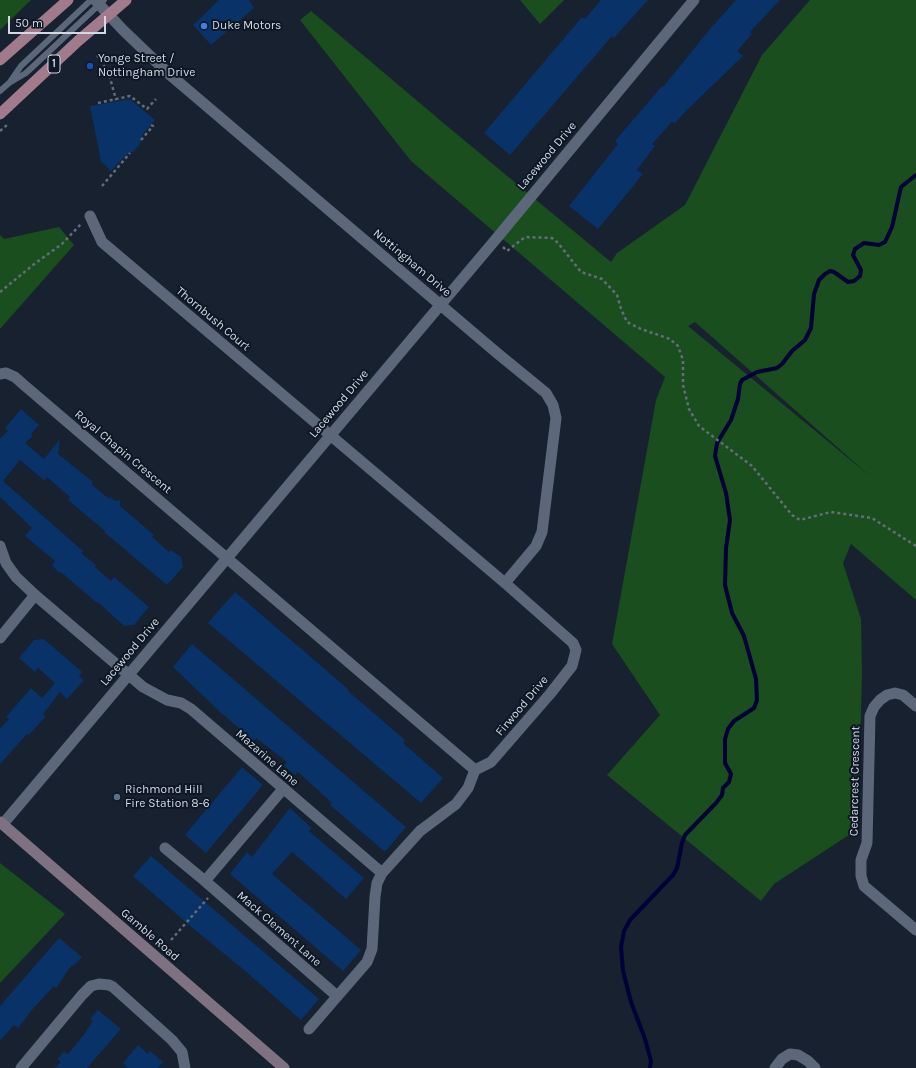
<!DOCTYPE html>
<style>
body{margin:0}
#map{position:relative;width:916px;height:1068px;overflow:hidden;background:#17212f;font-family:Karla,sans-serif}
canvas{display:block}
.scale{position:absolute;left:8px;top:16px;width:98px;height:18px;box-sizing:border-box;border:2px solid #d2d9e3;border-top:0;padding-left:5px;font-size:12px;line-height:14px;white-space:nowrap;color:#d2d9e3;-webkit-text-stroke:3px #0e1725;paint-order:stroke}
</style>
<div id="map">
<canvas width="916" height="1068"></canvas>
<div class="scale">50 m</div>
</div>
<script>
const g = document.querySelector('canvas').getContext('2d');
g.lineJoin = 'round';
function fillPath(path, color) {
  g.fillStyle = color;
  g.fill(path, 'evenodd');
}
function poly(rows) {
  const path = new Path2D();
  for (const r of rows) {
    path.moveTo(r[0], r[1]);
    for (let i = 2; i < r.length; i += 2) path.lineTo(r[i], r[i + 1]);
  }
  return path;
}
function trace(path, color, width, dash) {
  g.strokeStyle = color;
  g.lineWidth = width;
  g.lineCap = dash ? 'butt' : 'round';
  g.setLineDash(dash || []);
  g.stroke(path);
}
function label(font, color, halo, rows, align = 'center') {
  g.font = font + ' Karla,sans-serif';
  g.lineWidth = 4;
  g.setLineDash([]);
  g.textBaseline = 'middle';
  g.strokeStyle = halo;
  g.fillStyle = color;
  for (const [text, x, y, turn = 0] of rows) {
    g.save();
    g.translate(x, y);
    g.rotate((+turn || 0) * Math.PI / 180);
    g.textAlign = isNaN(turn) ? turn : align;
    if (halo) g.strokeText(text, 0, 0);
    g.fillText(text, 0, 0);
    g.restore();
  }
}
const green = poly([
 [0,0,31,0,0,30],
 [520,0,564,0,540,24],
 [810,0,916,0,916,600,851,544,843,563,861,619,862,674,858,829,774,884,761,901,607,775,660,715,612,644,656,400,665,377,411,161,300,20,311,11,441,121,611,262,617,253,685,205,762,55],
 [695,322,870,476,688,326],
 [59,227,74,245,0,329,0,235,4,239],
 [0,863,65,914,0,983]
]);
const stream = poly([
 [650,1068,651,1061,645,1039,631,1002,623,971,621,947,624,931,630,920,673,875,677,868,682,843,685,835,716,803,722,795,723,788,729,782,731,774,725,763,725,739,728,729,734,721,754,708,757,700,756,679,744,636,732,613,725,585,726,548,730,520,726,493,715,456,717,443,731,420,738,399,740,384,742,380,757,372,777,368,782,364,792,351,805,340,811,328,814,294,819,280,825,274,830,271,834,272,848,282,854,281,860,276,861,270,853,255,855,249,864,243,879,245,885,242,892,227,901,187,916,175]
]);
const building = poly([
 [219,0,249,0,254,8,211,45,193,25],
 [601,0,648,0,614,38,612,36,510,155,484,133,582,17,585,19],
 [736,0,780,0,750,32,752,34,737,51,743,56,689,108,675,123,672,122,652,144,655,146,637,170,643,174,598,229,569,206,618,144,615,141,662,86,663,87,710,29],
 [130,99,155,120,143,134,139,145,134,151,126,155,111,171,101,161,90,106],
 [21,409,39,425,31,434,33,436,25,443,44,459,60,439,58,454,93,482,91,484,108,498,110,497,115,501,120,500,120,506,154,535,152,537,169,552,171,550,181,557,183,567,167,585,104,532,105,531,68,500,70,497,47,477,45,481,20,460,3,481,83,551,81,553,96,565,95,567,111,581,114,577,149,607,134,625,124,626,98,602,97,603,62,573,58,572,52,565,55,561,25,536,32,528,0,497,0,439,8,431,5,428],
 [235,592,348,689,347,690,405,740,403,743,443,778,421,803,208,623],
 [44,639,82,672,79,676,84,680,67,699,60,692,43,714,46,716,29,735,27,734,0,764,0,729,9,719,6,717,31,688,42,698,55,683,38,668,35,672,19,658,34,640],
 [192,644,406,827,385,852,330,805,332,803,298,772,295,775,284,766,287,762,256,738,254,741,220,712,173,667],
 [242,767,263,785,206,853,185,835],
 [290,808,312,828,309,831,364,878,346,899,292,852,272,874,361,950,343,971,230,874,247,852,252,857],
 [151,856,319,999,301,1020,244,970,189,925,133,876],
 [59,938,82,957,73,966,72,965,56,988,54,986,31,1011,18,1028,14,1025,0,1041,0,1006],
 [98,1010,121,1029,87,1068,55,1068,61,1062,57,1059,64,1052,68,1054,87,1031,86,1031,93,1021,90,1019],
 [138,1045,148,1054,150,1051,163,1062,158,1068,128,1068,123,1063]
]);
const path = poly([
 [97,55,109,74,116,100],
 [98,103,130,96,147,109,156,99],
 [0,131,7,125],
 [141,140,153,126,151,125],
 [102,186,130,153],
 [503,247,507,251,525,237,552,238,558,243,581,272,602,279,617,295,621,309,627,322,641,329,670,339,678,346,683,360,683,385,689,409,699,426,752,466,792,515,800,520,831,512,872,518,916,546],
 [0,292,33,265,62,244,81,224],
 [171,940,208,898]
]);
const service = poly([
 [10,82,21,66,91,0],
 [0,91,9,83,26,73,104,0]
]);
const minor = poly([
 [95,0,123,30,169,74,497,353,546,393,553,405,556,418,542,532,536,546,505,583],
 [0,374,6,373,15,377,24,385,475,770,491,762,550,694,572,666,576,650,573,643,505,583,102,242,90,216],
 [0,546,6,563,16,577,35,595,143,687,167,700,181,703,191,709,382,873],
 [0,638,35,595],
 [916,706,903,695,895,693,887,695,880,700,874,707,870,716,867,843,861,860,861,876,864,886,916,930],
 [3,824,496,239,694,0],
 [165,848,205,881,337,996],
 [205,881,283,789],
 [309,1029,367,962,372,949,375,897,377,883,382,873,420,831,456,804,468,788,475,770],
 [21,1068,82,995,91,986,99,984,109,985,113,987,172,1040,182,1052,185,1068],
 [775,1068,782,1059,790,1054,798,1055,808,1061,815,1068]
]);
const secondary = poly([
 [0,822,284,1068]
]);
const primary = poly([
 [0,60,68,0],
 [0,114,78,41,126,0]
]);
const markers = [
 [204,26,4,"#3f7fe0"],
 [90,66,4,"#1a4fb4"],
 [117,797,4,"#5c6f8a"]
];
const shields = [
 [54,64,12]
];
const shieldNames = [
 ["1",54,64]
];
const poiNames = [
 ["Duke Motors",212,26],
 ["Yonge Street /",98,59],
 ["Nottingham Drive",98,73],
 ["Richmond Hill",125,790],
 ["Fire Station 8-6",125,804]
];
const streetNames = [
 ["Lacewood Drive",547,156,-50],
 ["Nottingham Drive",412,263,40],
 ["Thornbush Court",213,319,40],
 ["Lacewood Drive",339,404,-50],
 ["Royal Chapin Crescent",123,452,40],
 ["Lacewood Drive",130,652,-50],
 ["Firwood Drive",522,706,-50],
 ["Mazarine Lane",267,758,41],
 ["Cedarcrest Crescent",855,781,-89],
 ["Mack Clement Lane",279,929,41],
 ["Gamble Road",150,935,41]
];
fillPath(green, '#1a4e1e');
trace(stream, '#000237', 4);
fillPath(building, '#083268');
trace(path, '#646d79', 2.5, [3, 3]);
trace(service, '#5c6879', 6);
trace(minor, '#5c6879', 11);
trace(secondary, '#7e7182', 11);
trace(primary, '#a17b8c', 11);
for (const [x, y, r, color] of markers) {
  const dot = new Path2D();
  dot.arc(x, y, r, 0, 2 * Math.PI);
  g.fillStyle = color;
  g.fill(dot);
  trace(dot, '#0e1725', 1.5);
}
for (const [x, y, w] of shields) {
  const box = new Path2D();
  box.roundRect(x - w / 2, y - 9, w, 18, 3);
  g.fillStyle = '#0e1725';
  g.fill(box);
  trace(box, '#d2d9e3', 1);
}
label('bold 11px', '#d2d9e3', null, shieldNames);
label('12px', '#d2d9e3', '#0e1725', poiNames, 'left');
label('12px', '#d2d9e3', '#0e1725', streetNames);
</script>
